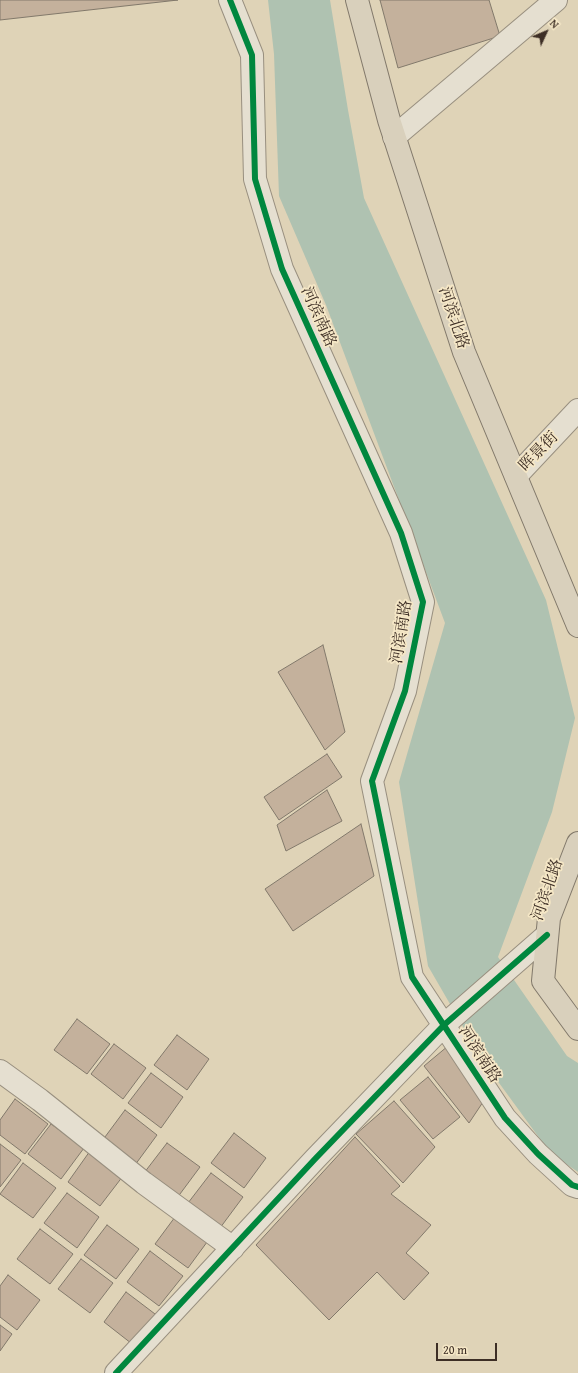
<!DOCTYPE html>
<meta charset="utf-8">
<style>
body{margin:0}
#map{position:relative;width:578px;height:1373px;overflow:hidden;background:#dfd3b7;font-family:"Gentium Book Plus",serif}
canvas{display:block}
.north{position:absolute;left:526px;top:12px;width:40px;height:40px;-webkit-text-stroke:3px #f5e7c6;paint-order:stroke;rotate:46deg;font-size:11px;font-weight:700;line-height:16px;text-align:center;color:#3d2e25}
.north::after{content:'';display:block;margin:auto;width:14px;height:18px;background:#3d2e25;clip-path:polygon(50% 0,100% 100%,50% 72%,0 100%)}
.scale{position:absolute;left:436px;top:1343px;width:61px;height:18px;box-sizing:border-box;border:2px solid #3d2e25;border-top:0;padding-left:5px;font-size:12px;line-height:14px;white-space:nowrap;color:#3d2e25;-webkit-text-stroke:3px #f5e7c6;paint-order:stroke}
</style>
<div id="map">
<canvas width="578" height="1373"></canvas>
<div class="north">N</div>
<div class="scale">20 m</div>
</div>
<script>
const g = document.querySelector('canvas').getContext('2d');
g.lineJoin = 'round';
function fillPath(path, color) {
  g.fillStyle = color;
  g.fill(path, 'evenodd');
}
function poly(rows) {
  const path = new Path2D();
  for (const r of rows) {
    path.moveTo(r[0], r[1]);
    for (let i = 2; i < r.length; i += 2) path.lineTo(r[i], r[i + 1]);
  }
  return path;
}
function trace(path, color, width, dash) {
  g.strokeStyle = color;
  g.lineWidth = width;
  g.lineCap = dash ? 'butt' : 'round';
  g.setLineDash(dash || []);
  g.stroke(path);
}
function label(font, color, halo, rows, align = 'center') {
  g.font = font + ' "Gentium Book Plus","Noto Serif SC",serif';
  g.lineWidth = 3.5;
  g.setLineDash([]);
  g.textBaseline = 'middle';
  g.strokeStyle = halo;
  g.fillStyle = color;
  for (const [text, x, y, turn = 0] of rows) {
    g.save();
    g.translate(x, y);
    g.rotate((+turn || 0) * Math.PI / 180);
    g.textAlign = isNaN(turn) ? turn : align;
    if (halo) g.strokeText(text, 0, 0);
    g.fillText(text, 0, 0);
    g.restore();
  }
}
const water = poly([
 [268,0,330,0,348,110,364,198,546,600,575,718,552,812,498,957,567,1056,578,1063,578,1172,551,1154,483,1061,428,966,399,782,445,623,326,305,279,196,274,54]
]);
const building = poly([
 [0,0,178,0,0,20,0,0],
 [380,0,489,0,500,36,398,68,380,0],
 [323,645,345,732,325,750,278,672,323,645],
 [327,754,342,777,279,820,264,797,327,754],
 [327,790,342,821,286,851,277,825,327,790],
 [361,824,374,876,293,931,265,889,361,824],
 [77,1019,110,1044,87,1074,54,1050,77,1019],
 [177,1035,209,1059,187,1090,154,1065,177,1035],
 [114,1044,146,1068,123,1099,91,1074,114,1044],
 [448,1046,487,1096,469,1123,424,1066,448,1046],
 [151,1073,183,1097,161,1128,128,1103,151,1073],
 [428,1077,460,1117,433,1139,400,1100,428,1077],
 [15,1099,48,1124,25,1154,0,1135,0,1120,15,1099],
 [394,1101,435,1147,403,1183,356,1134,394,1101],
 [125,1110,157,1135,135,1165,102,1141,125,1110],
 [51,1124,84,1148,61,1179,28,1154,51,1124],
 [234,1133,266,1158,244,1188,211,1163,234,1133],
 [355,1137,400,1186,391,1194,431,1225,406,1253,429,1273,404,1300,377,1272,329,1320,256,1245,355,1137],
 [167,1143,200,1167,177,1198,144,1173,167,1143],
 [0,1144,21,1160,0,1187,0,1144],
 [90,1151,123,1176,100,1206,68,1182,90,1151],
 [23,1163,56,1188,33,1218,0,1194,23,1163],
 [211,1173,243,1197,220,1228,188,1203,211,1173],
 [67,1193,99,1217,77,1248,44,1223,67,1193],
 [178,1213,210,1238,188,1268,155,1244,178,1213],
 [107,1225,139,1249,116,1279,84,1255,107,1225],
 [40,1229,73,1254,50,1284,17,1259,40,1229],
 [150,1251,183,1276,159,1306,127,1282,150,1251],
 [81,1259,113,1283,90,1313,58,1289,81,1259],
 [8,1275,40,1300,17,1330,0,1317,0,1286,8,1275],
 [126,1292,159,1317,136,1347,104,1322,126,1292],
 [0,1325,12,1334,0,1351,0,1325]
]);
const minor = poly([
 [230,0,252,55,255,179,282,269,401,533,423,602,405,691,372,781,412,977,505,1118,538,1154,572,1185,578,1187],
 [394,137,556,0],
 [516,476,578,410],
 [0,1071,40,1100,144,1183,233,1248],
 [116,1373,315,1159,444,1025,547,935]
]);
const major = poly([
 [357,0,389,120,464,352,578,626],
 [578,843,549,918,543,981,578,1029]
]);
const cycleway = poly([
 [230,0,252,55,255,179,282,269,401,533,423,602,405,691,372,781,412,977,505,1118,538,1154,572,1185,578,1187],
 [116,1373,315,1159,444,1025,547,935]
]);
const streetNames = [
 ["河滨南路",318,317,66],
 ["河滨北路",453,318,72],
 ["晖景街",539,452,-46],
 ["河滨南路",402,632,-81],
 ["河滨北路",548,890,-71],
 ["河滨南路",479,1055,57]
];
fillPath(water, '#afc2b1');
fillPath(building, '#c4b19c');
trace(building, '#82796b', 1);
trace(minor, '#988f7f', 24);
trace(major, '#82796b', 24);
trace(minor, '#e5dfd0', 22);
trace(major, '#d9d0bc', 22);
trace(cycleway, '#00873e', 6);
label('16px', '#3d2e25', '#f5e7c6', streetNames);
</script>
